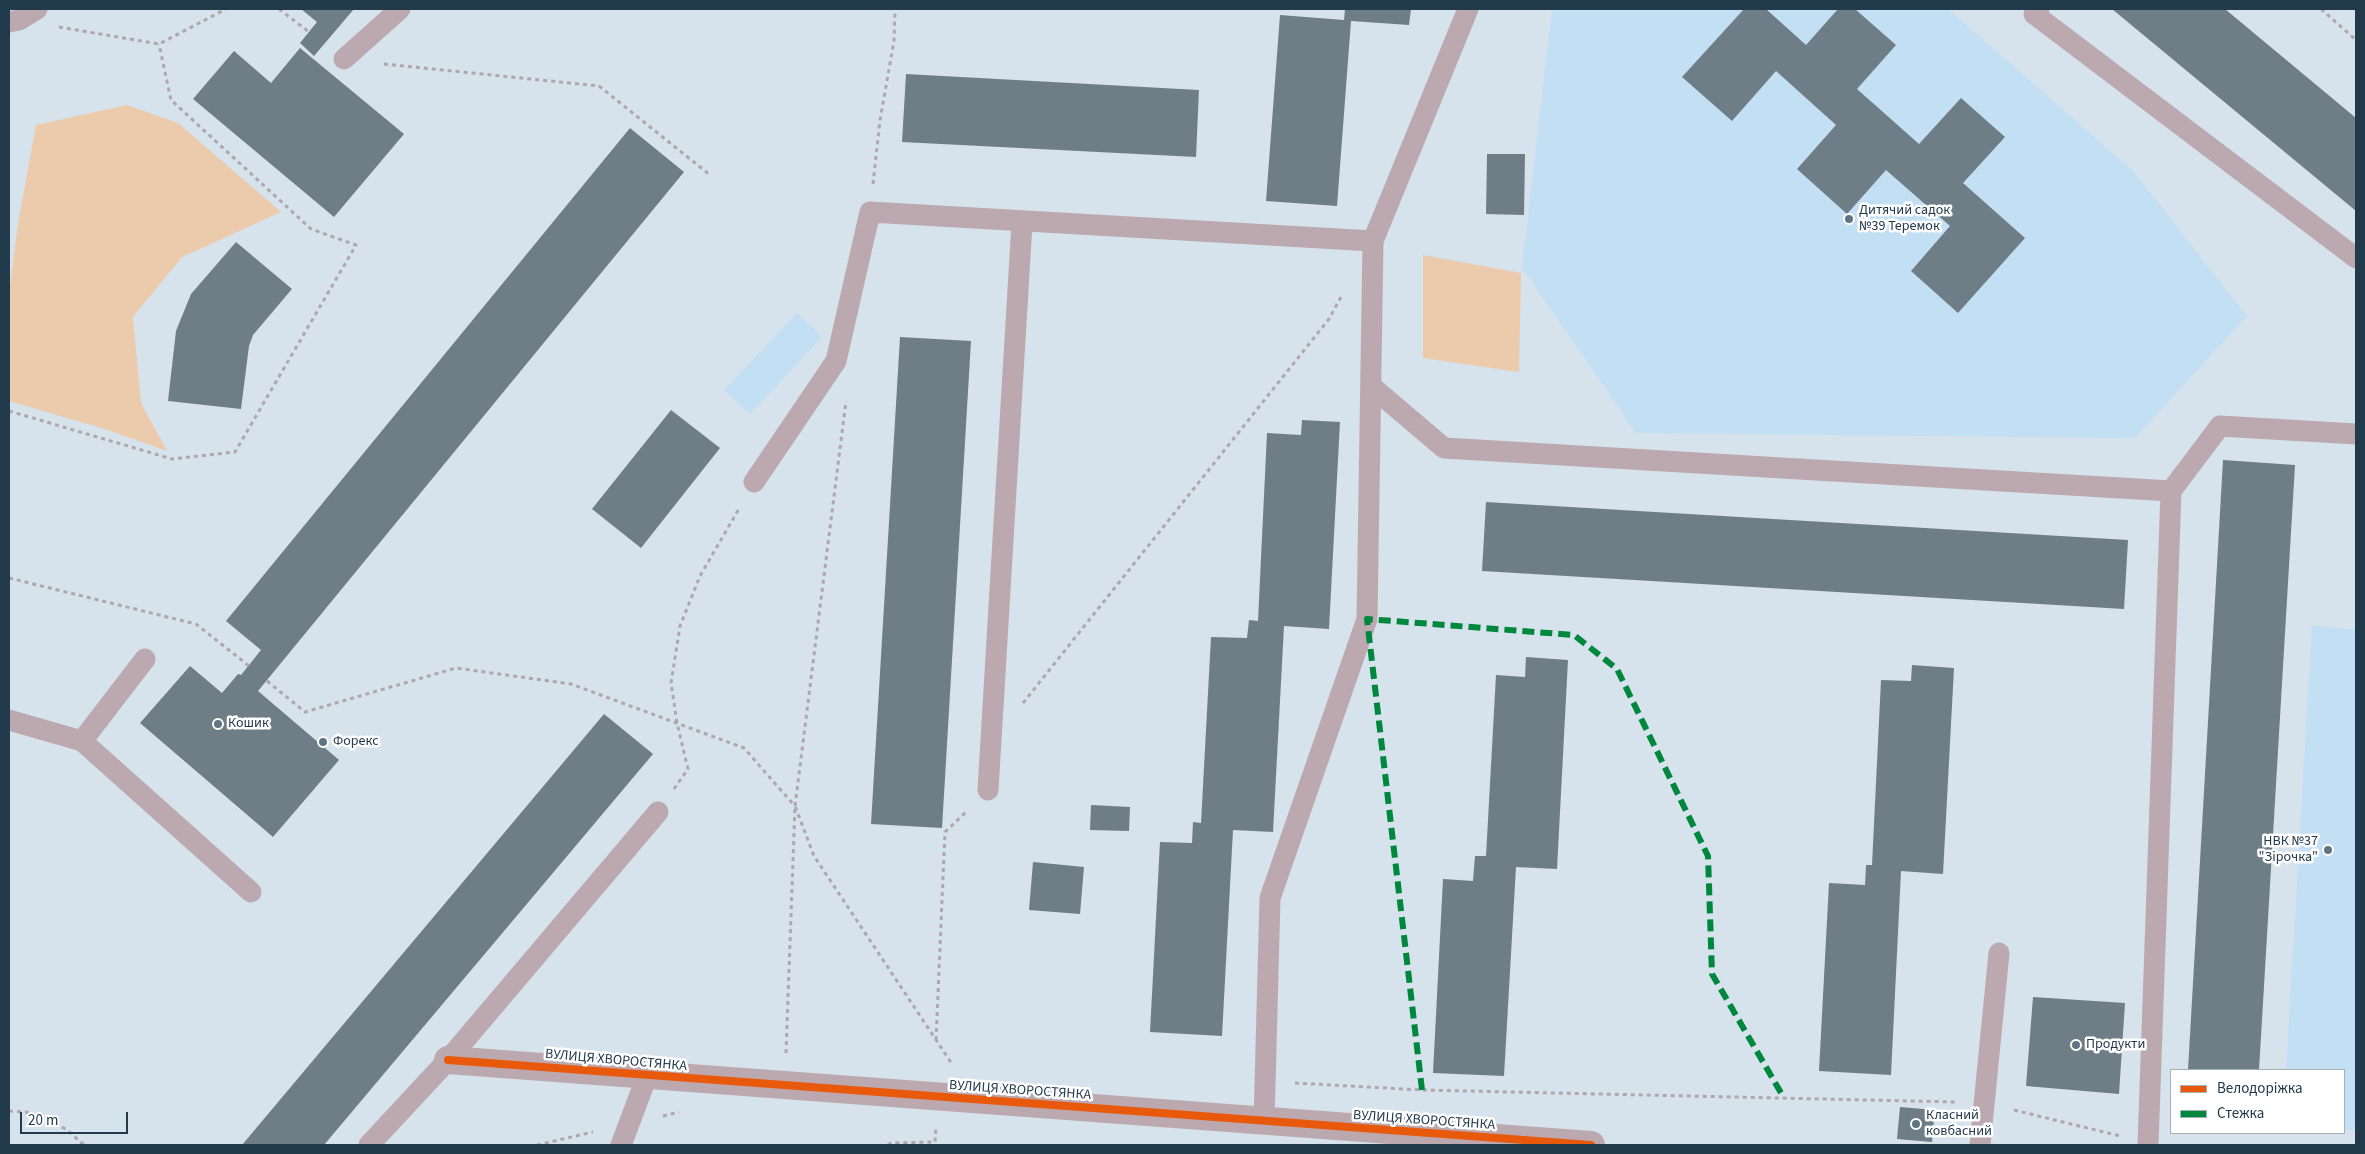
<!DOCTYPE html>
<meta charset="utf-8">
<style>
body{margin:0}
#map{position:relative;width:2365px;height:1154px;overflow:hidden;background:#d6e2ec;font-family:"Source Sans 3",sans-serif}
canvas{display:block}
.frame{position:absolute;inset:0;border:10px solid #213a4c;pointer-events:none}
.legend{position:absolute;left:2170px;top:1069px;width:175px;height:65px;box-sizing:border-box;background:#fff;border:1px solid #a6b0b7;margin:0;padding:6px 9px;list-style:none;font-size:15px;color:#213a4c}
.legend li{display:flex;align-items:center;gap:10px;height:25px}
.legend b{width:25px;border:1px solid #a6b0b7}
.scale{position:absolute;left:20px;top:1112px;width:108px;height:22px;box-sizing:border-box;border:2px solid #213a4c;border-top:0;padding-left:6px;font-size:15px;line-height:18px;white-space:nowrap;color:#213a4c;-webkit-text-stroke:4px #fff;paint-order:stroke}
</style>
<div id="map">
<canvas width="2365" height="1154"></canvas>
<div class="frame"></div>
<ul class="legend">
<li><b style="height:6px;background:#e8590c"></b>Велодоріжка</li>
<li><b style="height:6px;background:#00873e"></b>Стежка</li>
</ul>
<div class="scale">20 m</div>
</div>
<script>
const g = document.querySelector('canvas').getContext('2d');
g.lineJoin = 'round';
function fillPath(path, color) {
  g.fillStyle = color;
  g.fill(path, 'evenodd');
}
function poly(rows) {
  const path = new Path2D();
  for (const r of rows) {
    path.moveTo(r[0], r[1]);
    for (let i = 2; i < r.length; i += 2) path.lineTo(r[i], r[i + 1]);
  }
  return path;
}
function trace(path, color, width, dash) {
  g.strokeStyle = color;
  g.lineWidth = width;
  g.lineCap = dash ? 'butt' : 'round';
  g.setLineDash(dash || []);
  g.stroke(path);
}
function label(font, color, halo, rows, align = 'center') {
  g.font = font + ' "Source Sans 3",sans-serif';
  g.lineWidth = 5;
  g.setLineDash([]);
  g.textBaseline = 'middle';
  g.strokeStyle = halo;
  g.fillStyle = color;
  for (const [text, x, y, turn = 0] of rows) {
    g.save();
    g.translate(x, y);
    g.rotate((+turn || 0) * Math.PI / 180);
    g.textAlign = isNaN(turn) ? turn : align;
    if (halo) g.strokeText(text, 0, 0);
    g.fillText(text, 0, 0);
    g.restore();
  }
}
const built = poly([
 [1552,9,1948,9,2133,171,2247,316,2135,438,1636,433,1522,267],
 [797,313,822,337,750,414,724,390],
 [2312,625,2356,630,2356,1130,2344,1129,2344,1070,2286,1070]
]);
const green = poly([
 [127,105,178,123,281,212,182,257,133,317,141,403,167,451,105,429,9,401,9,293,18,224,36,125],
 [1423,255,1521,273,1519,372,1423,358]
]);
const building = poly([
 [301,9,354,9,314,56,300,43,317,22],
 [1345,9,1411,9,1409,25,1351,21,1337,206,1266,201,1280,15,1344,20],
 [1744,9,1766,9,1806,45,1838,9,1855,9,1896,45,1857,89,1919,144,1961,98,2005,137,1963,183,2025,238,1958,313,1911,271,1950,226,1886,170,1847,214,1797,169,1836,125,1776,71,1732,121,1682,77],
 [2112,9,2225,9,2356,118,2356,211],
 [300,48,404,134,334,217,193,99,234,51,271,83],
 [906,74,1199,90,1196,157,902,142],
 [630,128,684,172,258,691,339,760,273,837,140,723,190,666,222,693,238,674,241,675,261,650,226,621],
 [1487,154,1525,154,1524,215,1486,214],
 [236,242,292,289,253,335,249,346,241,409,168,401,176,331,191,294],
 [900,337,971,341,942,828,871,824],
 [671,410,720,448,641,548,592,509],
 [1302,420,1340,422,1329,629,1284,626,1273,832,1233,830,1222,1036,1150,1032,1160,842,1192,843,1193,822,1201,823,1211,637,1247,638,1249,620,1258,621,1267,433,1301,435],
 [2223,460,2295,465,2259,1070,2188,1070],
 [1486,502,2128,540,2124,609,1482,571],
 [1526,657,1568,660,1557,869,1516,867,1504,1076,1433,1073,1443,879,1473,881,1475,856,1486,856,1496,675,1525,677],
 [1912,665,1954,668,1943,874,1901,871,1891,1075,1819,1071,1829,883,1865,885,1866,865,1872,865,1881,680,1911,681],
 [604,714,653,754,324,1145,242,1145],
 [1091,805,1130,807,1129,831,1090,830],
 [1033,862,1084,867,1080,914,1029,910],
 [2033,997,2125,1003,2119,1094,2026,1086],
 [1900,1107,1935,1110,1932,1142,1897,1139]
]);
const path = poly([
 [279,9,309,32],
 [2321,9,2356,40],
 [59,27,159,44,226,9],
 [384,64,599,86,710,175],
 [873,184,880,120,894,41,895,9],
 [9,411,172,459,235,452,356,245,311,229,171,100,159,44],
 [9,578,196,624,249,666],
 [267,681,305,712,456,668,571,684,744,748,794,805],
 [1023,703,1329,319,1341,297],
 [674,789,688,769,677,723,671,683,680,626,700,576,740,507],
 [795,806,846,401],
 [936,1040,945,832,967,811],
 [786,1053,795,806,814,856,952,1064],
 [1295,1083,1422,1090,1956,1102],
 [2014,1110,2120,1136],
 [9,1111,26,1112,66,1129,84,1145],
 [663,1116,679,1112],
 [537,1145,593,1132],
 [888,1145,891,1143,935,1142,936,1127]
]);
const lane = poly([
 [2039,9,2034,14,2356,258],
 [9,22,19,20,37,9],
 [344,59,400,9],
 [1371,386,1444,448,2171,491,2148,1145],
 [754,482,836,361,870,212,1373,241],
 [2171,491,2220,426,2356,434],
 [9,720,82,741,251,892],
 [82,741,145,659],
 [988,790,1022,223],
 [1264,1122,1270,898,1367,619,1373,241,1468,9],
 [369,1145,448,1060,658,812],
 [621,1145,647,1076],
 [1980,1145,1999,953]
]);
const street = poly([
 [448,1060,1591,1145]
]);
const quiet = poly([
 [1422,1090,1367,619,1574,635,1617,669,1708,856,1712,974,1784,1098]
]);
const cycleway = poly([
 [448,1060,1591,1145]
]);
const markers = [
 [1849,219,5,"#607584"],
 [218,724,5,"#607584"],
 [323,742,5,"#607584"],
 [2328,850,5,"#607584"],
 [2076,1045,5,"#607584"],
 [1916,1124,5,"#607584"]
];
const poiNames = [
 ["Дитячий садок",1859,211],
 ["№39 Теремок",1859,227],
 ["Кошик",228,724],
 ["Форекс",333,742],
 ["НВК №37",2318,842,"right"],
 ["\"Зірочка\"",2318,858,"right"],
 ["Продукти",2086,1045],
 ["Класний",1926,1116],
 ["ковбасний",1926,1132]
];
const streetNames = [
 ["ВУЛИЦЯ ХВОРОСТЯНКА",616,1061,5],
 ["ВУЛИЦЯ ХВОРОСТЯНКА",1020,1091,4],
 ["ВУЛИЦЯ ХВОРОСТЯНКА",1424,1121,4]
];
fillPath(built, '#c3dff4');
fillPath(green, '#eccaac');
fillPath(building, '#6f7e86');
trace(path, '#b0a6ae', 3, [4, 4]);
trace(lane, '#bca9b0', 21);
trace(street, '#bca9b0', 28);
trace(quiet, '#00873e', 6, [12, 6]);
trace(cycleway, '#e8590c', 8);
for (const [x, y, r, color] of markers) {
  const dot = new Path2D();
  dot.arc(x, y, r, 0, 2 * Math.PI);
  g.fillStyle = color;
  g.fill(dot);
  trace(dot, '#fff', 2);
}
label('14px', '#213a4c', '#fff', poiNames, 'left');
label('14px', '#213a4c', '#fff', streetNames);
</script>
